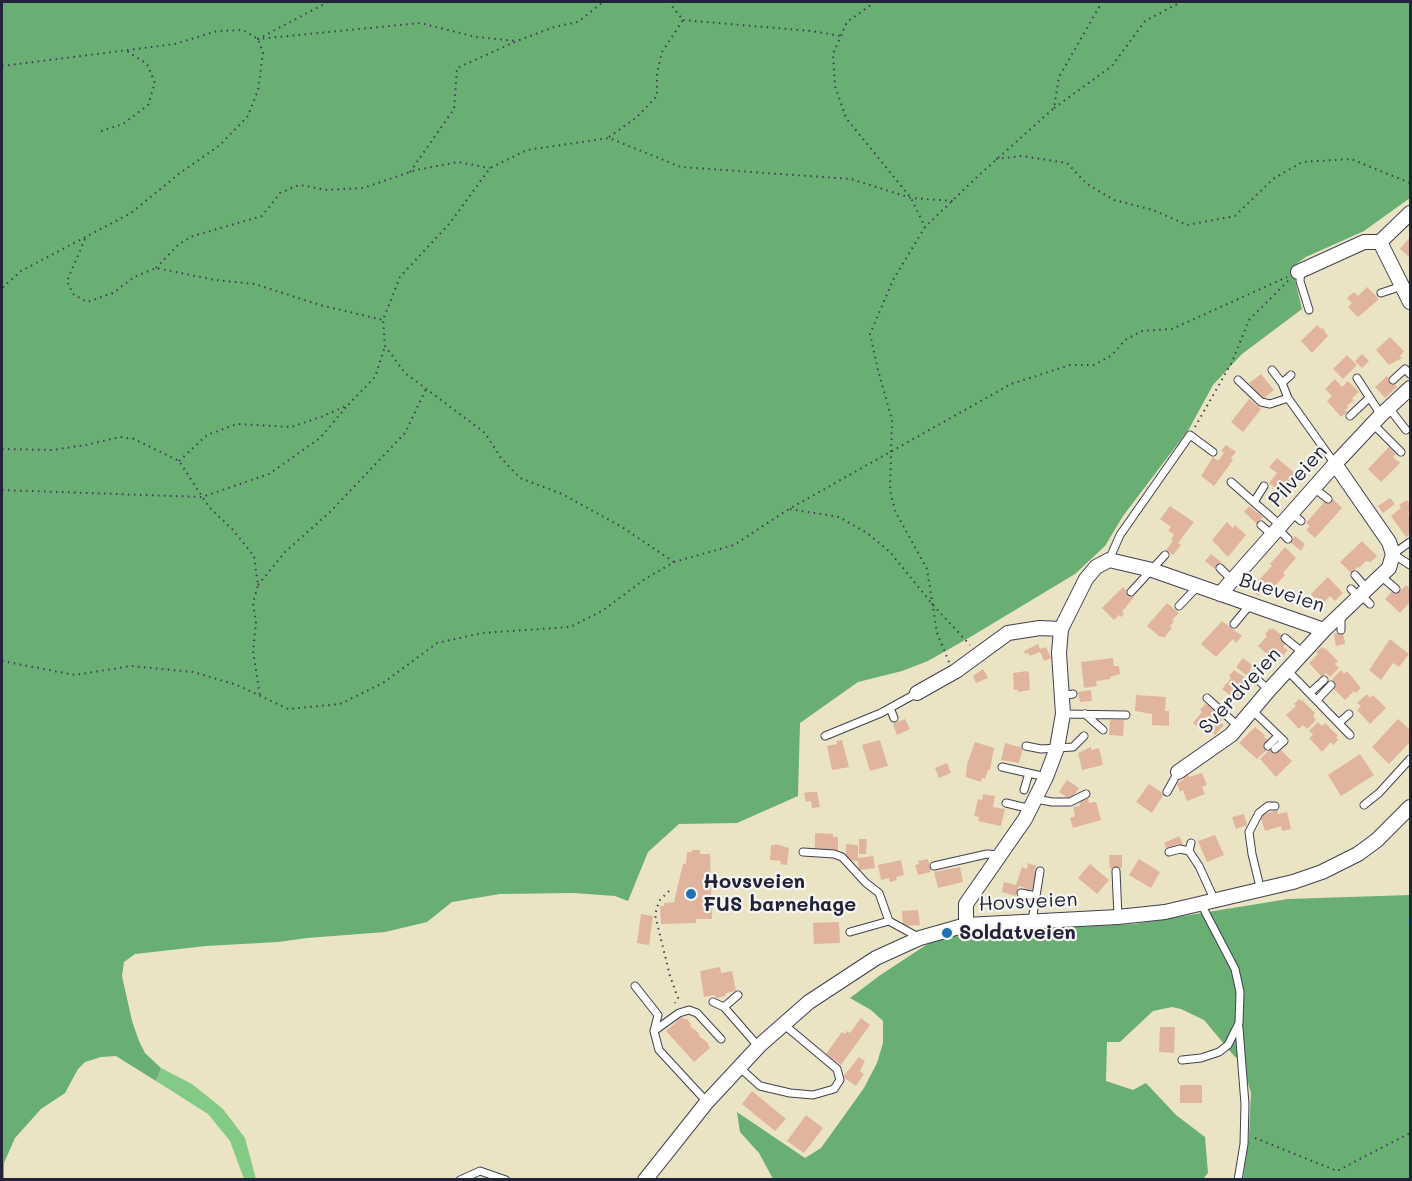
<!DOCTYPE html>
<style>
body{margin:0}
#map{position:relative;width:1412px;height:1181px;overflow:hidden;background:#eae4c5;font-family:Mali,sans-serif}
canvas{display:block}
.frame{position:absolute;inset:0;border:3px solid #22223b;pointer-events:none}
</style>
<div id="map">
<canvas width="1412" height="1181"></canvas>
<div class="frame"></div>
</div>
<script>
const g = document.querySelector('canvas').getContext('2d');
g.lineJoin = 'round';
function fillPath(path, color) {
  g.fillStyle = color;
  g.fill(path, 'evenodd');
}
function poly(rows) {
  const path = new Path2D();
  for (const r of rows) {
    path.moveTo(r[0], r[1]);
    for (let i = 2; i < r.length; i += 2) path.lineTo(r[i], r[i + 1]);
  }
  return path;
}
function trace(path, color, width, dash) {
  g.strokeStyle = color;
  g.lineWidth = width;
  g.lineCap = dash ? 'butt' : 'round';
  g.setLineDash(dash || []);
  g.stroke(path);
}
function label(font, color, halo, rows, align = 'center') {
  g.font = font + ' Mali,sans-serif';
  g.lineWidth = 4.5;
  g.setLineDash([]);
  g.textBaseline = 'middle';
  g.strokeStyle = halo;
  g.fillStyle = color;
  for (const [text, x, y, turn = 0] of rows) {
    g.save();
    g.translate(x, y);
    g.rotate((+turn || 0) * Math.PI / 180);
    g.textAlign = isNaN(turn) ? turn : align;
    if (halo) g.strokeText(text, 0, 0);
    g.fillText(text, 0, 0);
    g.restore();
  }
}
const green = poly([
 [161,1068,192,1084,223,1109,245,1138,256,1179,244,1179,230,1141,208,1114,156,1081]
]);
const forest = poly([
 [2,2,1409,2,1410,198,1364,231,1306,257,1292,267,1302,309,1242,354,1213,385,1189,429,1123,516,1105,546,1075,574,972,636,928,661,902,671,858,682,800,723,798,796,737,823,679,824,648,852,628,901,615,896,574,893,500,894,452,902,427,922,385,932,307,938,278,942,206,946,135,954,124,962,122,976,132,1021,139,1041,145,1053,161,1068,156,1081,116,1056,101,1057,85,1062,78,1069,65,1093,41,1109,15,1138,4,1163,4,1179,2,1180],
 [1410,895,1410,1179,1243,1179,1249,1135,1251,1093,1241,1059,1235,1057,1204,1020,1181,1009,1172,1007,1153,1011,1120,1042,1107,1042,1106,1081,1133,1090,1146,1083,1176,1115,1205,1137,1208,1173,1203,1179,773,1179,759,1153,740,1132,737,1112,805,1158,821,1148,864,1088,877,1063,883,1043,883,1021,871,1010,850,998,879,976,929,943,971,932,1134,924,1288,899]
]);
const stream = poly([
 [1410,920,1410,921]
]);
const building = poly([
 [1410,237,1410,258,1400,249],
 [1367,287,1378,298,1378,300,1358,317,1348,307,1352,303,1347,298,1354,292,1358,296],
 [1317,325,1321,329,1322,327,1328,336,1312,353,1301,341],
 [1390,337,1404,351,1400,356,1402,358,1389,365,1376,350],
 [1362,354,1369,361,1362,368,1355,361],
 [1347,355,1357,365,1343,379,1333,369],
 [1261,374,1274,390,1262,400,1249,383],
 [1387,376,1397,387,1385,398,1375,387],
 [1335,379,1342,387,1348,381,1359,392,1352,398,1354,400,1347,406,1348,408,1345,410,1347,412,1341,417,1327,401,1332,396,1325,389],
 [1249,399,1261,409,1243,432,1231,422],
 [1226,445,1236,452,1231,458,1233,460,1214,486,1201,476,1213,457,1218,461,1224,453,1221,451],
 [1389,447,1396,454,1393,457,1400,463,1381,482,1368,469],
 [1277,458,1297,475,1282,493,1269,483,1277,473,1269,467],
 [1390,498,1395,504,1383,513,1378,506],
 [1333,499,1342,508,1315,538,1306,530,1310,526,1306,523,1326,500,1330,503],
 [1407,500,1410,505,1410,511,1408,513,1410,516,1410,534,1406,537,1391,516,1401,508,1399,505],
 [1170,506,1194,522,1178,543,1181,545,1173,555,1166,550,1173,541,1171,539,1174,535,1168,530,1171,527,1160,519],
 [1249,506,1263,517,1257,524,1244,512],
 [1227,522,1233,528,1235,525,1246,535,1228,557,1212,540],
 [1295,536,1305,544,1301,551,1290,542],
 [1362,541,1377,556,1371,562,1366,561,1359,568,1358,567,1351,573,1340,562],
 [1285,547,1296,558,1283,573,1285,575,1270,591,1266,588,1258,596,1250,589,1272,566,1270,564],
 [1211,554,1221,562,1215,569,1205,561],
 [1328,577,1343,593,1335,601,1330,596,1321,605,1311,594],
 [1406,585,1410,589,1410,604,1409,603,1400,613,1385,599,1393,590,1399,592],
 [1123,587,1134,597,1122,612,1124,614,1121,617,1119,615,1114,620,1102,608],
 [1167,603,1179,613,1172,620,1174,622,1170,626,1172,628,1164,638,1162,636,1160,637,1147,626],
 [1222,621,1242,636,1236,643,1233,639,1216,657,1201,644],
 [1270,628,1272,630,1273,628,1288,641,1283,647,1288,650,1279,660,1275,657,1273,659,1258,646,1267,636,1265,634],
 [1343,632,1345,644,1336,646,1334,634],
 [1390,639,1409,654,1399,667,1393,663,1381,680,1369,670],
 [1038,644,1040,649,1046,647,1051,658,1044,661,1040,652,1030,656,1028,653,1025,654,1024,651],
 [1322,647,1324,649,1325,648,1338,661,1335,664,1339,668,1330,677,1326,673,1322,677,1309,663,1318,654,1316,652],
 [1113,658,1114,666,1119,666,1120,674,1110,677,1110,679,1096,681,1097,686,1084,688,1081,662],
 [1243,658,1253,666,1246,675,1236,667],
 [983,669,988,678,976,683,973,676],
 [1234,670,1253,683,1237,701,1222,689,1231,678,1229,676],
 [1341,670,1344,674,1347,671,1361,688,1356,693,1354,691,1345,700,1332,687,1335,683,1332,679],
 [1027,671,1029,673,1030,690,1018,692,1018,690,1014,690,1013,673],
 [1091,690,1092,701,1080,702,1078,692],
 [1367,694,1370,698,1373,695,1386,708,1370,724,1357,710,1361,706,1357,703],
 [1136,695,1166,697,1165,711,1169,711,1169,726,1152,725,1152,714,1135,711],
 [1299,699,1301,701,1302,700,1315,713,1313,716,1316,720,1307,729,1303,725,1299,729,1286,715,1296,706,1294,704],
 [1205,704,1208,705,1223,717,1220,722,1224,725,1215,735,1211,731,1208,735,1193,723,1202,712,1200,710],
 [905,719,910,729,897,735,893,724],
 [1398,719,1410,730,1410,742,1389,764,1372,747],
 [1110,720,1124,720,1123,736,1109,735],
 [1318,722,1322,726,1325,723,1338,736,1336,737,1338,740,1333,745,1331,742,1322,752,1309,738,1313,735,1309,731],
 [1255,727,1265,735,1264,737,1268,740,1264,744,1269,748,1257,759,1239,743],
 [842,740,849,767,832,770,827,746,837,744,836,741],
 [880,740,888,766,870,771,862,745],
 [975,742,994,748,990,770,988,770,985,779,982,778,981,782,966,777,967,764],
 [1005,743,1023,748,1019,763,1001,760],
 [1091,747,1091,750,1099,748,1103,765,1082,770,1078,753],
 [1271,748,1275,752,1279,748,1292,761,1276,777,1260,759],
 [1360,754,1374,775,1341,796,1328,775],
 [947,763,951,773,939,778,935,768],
 [1202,773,1207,785,1202,787,1205,794,1187,801,1183,790,1180,792,1177,784,1184,779,1183,777,1188,774,1189,777],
 [1067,780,1079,788,1071,800,1059,792],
 [1149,784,1164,794,1152,813,1136,802],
 [809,792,817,792,820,807,812,808,811,801,806,802,804,793],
 [983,794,995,796,993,807,1005,809,1001,826,978,821,979,817,974,816,978,799,982,800],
 [1088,798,1089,803,1096,802,1101,820,1073,828,1070,818,1075,816,1073,807,1080,806,1079,801],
 [1278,810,1278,814,1287,812,1291,829,1282,831,1281,826,1265,831,1260,815],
 [1244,814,1247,825,1236,829,1232,817],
 [815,833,833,834,833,837,838,837,838,850,815,849],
 [1215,835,1224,855,1207,862,1198,841],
 [1179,836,1183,844,1167,850,1164,843],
 [859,839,867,839,866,854,859,854],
 [775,844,789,848,787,865,780,864,781,861,770,860,771,845,775,845],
 [846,844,858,845,858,858,873,856,875,868,859,870,858,861,846,860],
 [692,850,700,850,700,854,710,854,712,919,696,919,696,923,661,924,660,906,664,906,664,903,674,902,683,864,686,864,687,852,692,852],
 [1109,855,1122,855,1122,868,1110,869],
 [928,859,931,872,918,875,915,865,919,864,918,861],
 [1139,859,1160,872,1151,888,1129,875],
 [901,860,904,875,896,877,897,880,890,882,889,878,881,880,878,865],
 [1028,863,1036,866,1035,871,1037,872,1032,890,1030,892,1024,891,1025,888,1019,886,1016,896,1002,892,1004,882,1016,885,1022,867,1027,869],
 [1090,864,1109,880,1097,894,1078,878],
 [960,867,963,882,938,888,934,872],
 [918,910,920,925,903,926,902,911],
 [641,914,653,916,649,945,637,943],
 [839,922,840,943,814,944,813,923],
 [720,967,721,973,732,971,736,991,726,993,725,996,717,998,714,995,704,997,700,971],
 [682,1017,685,1020,686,1018,691,1024,690,1025,691,1027,700,1034,698,1035,709,1044,708,1045,710,1048,694,1062,666,1031],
 [861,1018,870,1025,841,1065,826,1054,842,1032,845,1034,847,1031,850,1033],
 [1160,1027,1175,1027,1174,1053,1159,1052],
 [859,1057,865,1061,860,1071,864,1074,856,1086,843,1077],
 [1181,1085,1202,1085,1202,1103,1180,1103,1180,1087],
 [752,1091,786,1119,775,1131,742,1104],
 [806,1115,823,1128,804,1153,787,1141]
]);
const path = poly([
 [328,2,258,39,420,23,476,37,517,41],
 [875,2,847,22,833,54,835,86,846,118,911,198,925,227],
 [683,20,811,31,841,36],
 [2,66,175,44,217,31,243,30,258,39,263,53,258,90,248,116,220,145,180,173,131,213,21,271,2,288],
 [1054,108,1112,66,1145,21,1181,2],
 [101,131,123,124,148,105,155,83,147,64,124,49],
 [609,137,637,117,657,96,657,73,662,52,683,20,671,5,671,2],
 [996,159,1022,156,1067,163,1087,184,1114,200,1153,210,1187,225,1235,216,1273,179,1302,162,1351,159,1410,183],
 [410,172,454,109,457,68,517,41,554,27,578,22,603,2],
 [85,239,67,281,73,294,87,302,113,293,134,277,156,268,215,280,255,284,320,305,383,320],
 [156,268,179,244,193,236,262,216,280,193,299,185,327,190,363,188,416,170,458,162,490,168],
 [1195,427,1232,362,1249,320,1289,280],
 [2,449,52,450,86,445,120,437,134,439,179,461,209,507,233,530,254,556,258,585,253,603,256,623,253,651,260,696],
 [179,461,207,435,237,424,291,427,321,417,348,405,375,377,385,346],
 [2,490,202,497,269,474,320,438,348,405],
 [790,509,839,517,867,533,890,552,933,605,970,645],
 [674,562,622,527,562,494,520,478,501,458,485,433,405,373,385,346,383,320,400,277,450,223,490,168,527,150,609,138,681,167,851,179,911,198,953,201],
 [258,585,285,552,330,512,405,433,426,389],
 [2,661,75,675,131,666,193,672,237,685,288,709,340,704,383,683,437,643,482,633,570,627,602,611,645,579,674,562,734,545,789,509,1011,384,1070,365,1094,365,1112,355,1125,340,1142,331,1172,329,1287,277],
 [949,662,937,633,927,569,895,511,890,490,892,420,878,370,870,334,893,280,925,227,977,177,1054,108,1059,77,1102,2],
 [669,891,659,901,655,915,670,976,678,998,675,1003],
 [1255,1138,1337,1171,1410,1133]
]);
const service = poly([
 [1301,270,1300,281,1309,310],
 [1381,293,1402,286],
 [1272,370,1282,383],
 [1357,378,1381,415],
 [1238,380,1261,402,1270,404,1288,398,1335,464],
 [1393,380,1405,369,1410,374],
 [1288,398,1282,383,1291,375],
 [1389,408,1406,430],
 [1350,416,1369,398],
 [1373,424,1401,452],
 [1231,482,1280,525],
 [1314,488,1328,499],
 [1254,502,1264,486],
 [1291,512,1301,521],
 [1261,525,1271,534],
 [1277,528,1288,539],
 [1410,542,1393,554,1410,565],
 [1109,560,1120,535,1190,435,1213,452],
 [1220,568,1232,580],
 [1239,572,1252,584],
 [1355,575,1367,589],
 [1381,576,1396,589],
 [1351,589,1359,597],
 [1131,592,1165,555],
 [1361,595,1370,604],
 [1179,606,1198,586],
 [1234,624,1249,606],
 [1341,630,1341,615],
 [1285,638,1303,653],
 [1287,670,1350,735],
 [1252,675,1269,690],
 [1310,693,1324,680],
 [1061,696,1073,694],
 [1207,698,1239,727],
 [1317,700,1331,685],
 [890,708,894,718],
 [1253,711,1284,741,1275,749],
 [1063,714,1126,715],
 [1085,714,1103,730],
 [1339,723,1349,714],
 [825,736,881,713,917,693],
 [1026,746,1041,749,1073,747,1084,736],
 [1268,746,1278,736],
 [1002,767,1046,777],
 [1024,790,1029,773],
 [1167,792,1178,772],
 [1036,799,1052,802,1070,802,1086,794],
 [1006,803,1031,809],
 [1364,805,1379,793,1410,759],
 [1191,843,1189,851,1199,866,1215,901],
 [803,852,834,854,842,857,866,883,879,893,889,921,920,938],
 [1169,852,1180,849,1189,851],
 [934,866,987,854,999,855],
 [1116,871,1118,917],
 [1261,891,1252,854,1249,832,1259,813,1268,806,1275,806],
 [1021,893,1036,896,1032,921],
 [1036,896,1040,871],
 [850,932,889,921],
 [635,986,658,1015,654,1031],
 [713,1002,724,1007,758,1046],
 [724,1007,738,995],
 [1182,1060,1201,1058,1219,1052,1228,1045,1239,1023,1240,992,1235,969,1201,904],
 [739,1067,760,1086,790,1093,813,1095,834,1089,840,1080,837,1069,782,1023],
 [707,1102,659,1050,654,1031,679,1013,689,1010,697,1013,721,1039],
 [460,1180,480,1171,506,1180],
 [1238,1180,1244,1144,1245,1104,1239,1028]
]);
const minor = poly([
 [1380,242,1410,302],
 [1298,272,1364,242,1380,242,1410,213],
 [1220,594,1335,464,1381,415,1410,388],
 [1061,629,1086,579,1096,567,1109,560,1152,570,1324,630,1389,568,1393,554,1389,542,1335,464],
 [917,693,956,671,1008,633,1040,628,1061,629,1059,653,1063,714,1057,748,1046,777,1025,819,966,904,966,925],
 [1178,772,1231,735,1269,690,1324,630],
 [645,1180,707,1102,760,1045,809,1002,876,958,920,938,966,925,1118,917,1165,912,1293,882,1322,872,1358,854,1377,840,1410,807]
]);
const markers = [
 [691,894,6,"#1f6fb2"],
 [947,933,6,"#1f6fb2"]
];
const streetNames = [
 ["Pilveien",1298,476,-48],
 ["Bueveien",1282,593,18],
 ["Sverdveien",1240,691,-47],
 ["Hovsveien",1028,902,-3]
];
const poiNames = [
 ["Hovsveien",703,882],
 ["FUS barnehage",703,905],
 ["Soldatveien",959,933]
];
fillPath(green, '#82ca86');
fillPath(forest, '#69ae73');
trace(stream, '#4eb0cd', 4);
fillPath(building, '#e1b59d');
trace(service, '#403f50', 9);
trace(minor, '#403f50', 16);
trace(path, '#403f50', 2, [1.5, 4.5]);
trace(service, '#fff', 7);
trace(minor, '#fff', 14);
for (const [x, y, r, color] of markers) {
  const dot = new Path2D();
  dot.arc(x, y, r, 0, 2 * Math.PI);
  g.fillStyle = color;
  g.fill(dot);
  trace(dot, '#f6f6f2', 2);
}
label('20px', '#22223b', '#f6f6f2', streetNames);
label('bold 20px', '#22223b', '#f6f6f2', poiNames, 'left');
</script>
